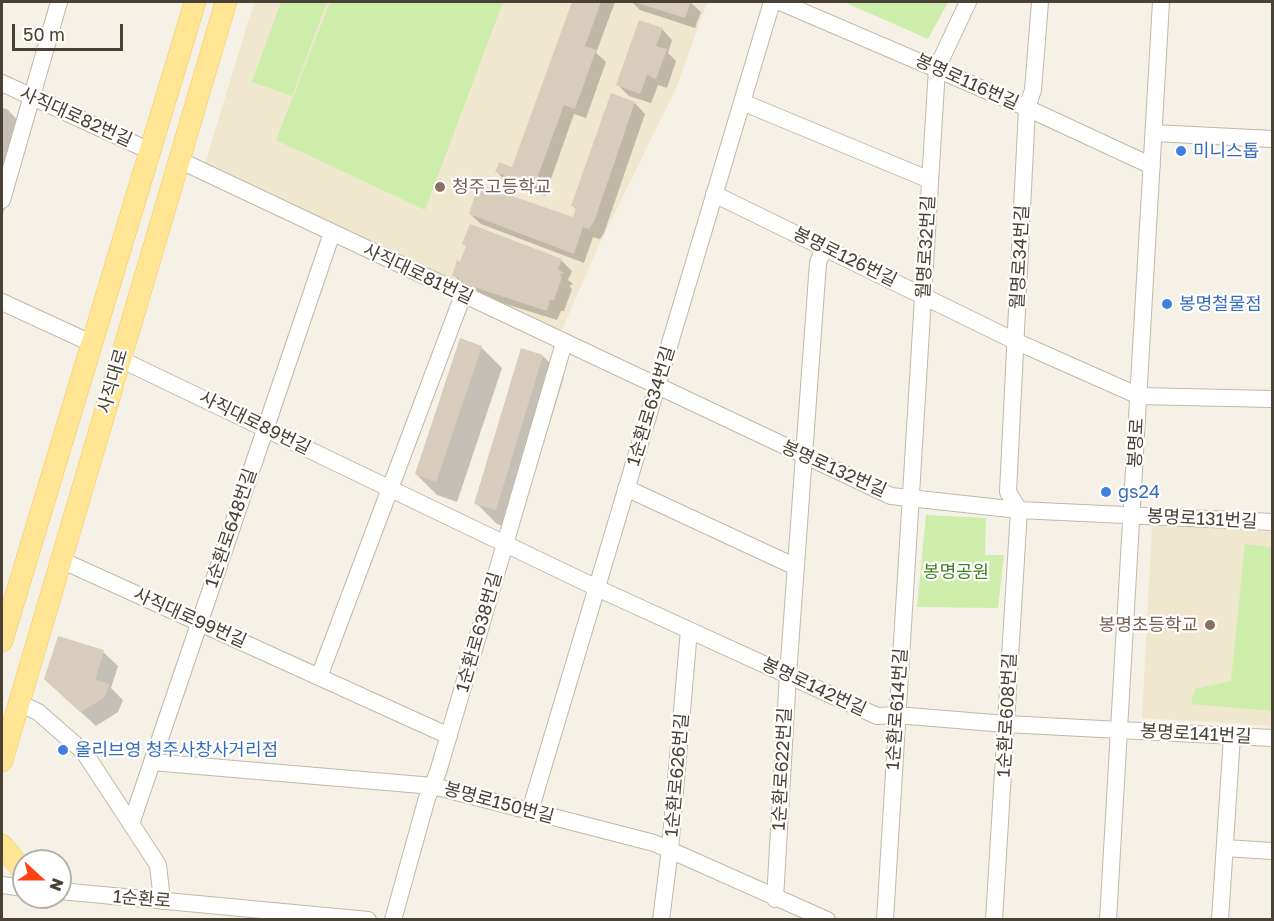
<!DOCTYPE html>
<meta charset="utf-8">
<style>
body{margin:0}
#map{position:relative;width:1274px;height:921px;overflow:hidden;background:#f5f1e6;font-family:"Golos Text",sans-serif}
canvas{display:block}
.frame{position:absolute;inset:0;border:3px solid #484134;pointer-events:none}
.north{position:absolute;left:12px;top:849px;width:60px;height:60px;box-sizing:border-box;background:#fff;border:2px solid #b6b3ae;border-radius:50%;rotate:111deg;font-size:16px;font-weight:700;line-height:24px;text-align:center;color:#484134}
.north::after{content:'';display:block;margin:auto;width:21px;height:27px;background:#ff4012;clip-path:polygon(50% 0,100% 100%,50% 72%,0 100%)}
.scale{position:absolute;left:12px;top:24px;width:111px;height:27px;box-sizing:border-box;border:3px solid #484134;border-top:0;padding-left:8px;font-size:18px;line-height:21px;white-space:nowrap;color:#484134;-webkit-text-stroke:4px #fff;paint-order:stroke}
</style>
<div id="map">
<canvas width="1274" height="921"></canvas>
<div class="frame"></div>
<div class="north">N</div>
<div class="scale">50 m</div>
</div>
<script>
const g = document.querySelector('canvas').getContext('2d');
g.lineJoin = 'round';
function fillPath(path, color) {
  g.fillStyle = color;
  g.fill(path, 'evenodd');
}
function poly(rows) {
  const path = new Path2D();
  for (const r of rows) {
    path.moveTo(r[0], r[1]);
    for (let i = 2; i < r.length; i += 2) path.lineTo(r[i], r[i + 1]);
  }
  return path;
}
function trace(path, color, width, dash) {
  g.strokeStyle = color;
  g.lineWidth = width;
  g.lineCap = dash ? 'butt' : 'round';
  g.setLineDash(dash || []);
  g.stroke(path);
}
function label(font, color, halo, rows, align = 'center') {
  g.font = font + ' "Golos Text","Noto Sans KR",sans-serif';
  g.lineWidth = 4.5;
  g.setLineDash([]);
  g.textBaseline = 'middle';
  g.strokeStyle = halo;
  g.fillStyle = color;
  for (const [text, x, y, turn = 0] of rows) {
    g.save();
    g.translate(x, y);
    g.rotate((+turn || 0) * Math.PI / 180);
    g.textAlign = isNaN(turn) ? turn : align;
    if (halo) g.strokeText(text, 0, 0);
    g.fillText(text, 0, 0);
    g.restore();
  }
}
const education = poly([
 [254,2,707,2,677,86,598,247,560,334,205,164],
 [1152,524,1272,532,1272,726,1142,718]
]);
const green = poly([
 [281,2,327,2,292,96,252,82],
 [330,2,503,2,425,210,276,140],
 [844,2,948,2,928,39],
 [926,515,986,518,985,555,1004,555,998,608,917,607],
 [1245,544,1272,547,1272,711,1191,704,1195,689,1231,681]
]);
const shadow = poly([
 [574,2,615,2,596,53,606,62,586,118,574,114,545,196,507,183,497,172,513,169],
 [632,2,690,2,701,12,695,28,640,10],
 [662,29,672,40,668,53,676,61,667,88,658,85,651,103,629,96,618,85],
 [635,103,645,114,604,233,600,239,593,237,584,263,481,224,470,214,574,219,577,210,573,206],
 [2,108,7,109,28,131,2,217],
 [464,244,561,260,572,271,568,280,573,284,569,286,572,289,564,311,561,311,557,320,470,293,454,275,467,248],
 [481,347,502,368,457,502,437,495,416,474],
 [543,356,564,377,517,530,497,524,476,503],
 [103,652,118,666,111,688,123,700,118,712,96,726,60,693]
]);
const building = poly([
 [572,2,601,2,585,46,596,50,575,109,564,105,534,187,495,172,499,162,512,167],
 [634,2,691,2,685,18],
 [639,20,663,28,656,46,667,49,656,79,647,75,640,94,616,85],
 [611,93,635,102,594,222,589,229,583,227,574,254,469,214,475,195,479,197,483,186,573,217,576,208,571,206],
 [470,224,562,259,558,269,564,273,559,275,562,277,554,300,550,300,547,311,458,282,459,278,452,276,457,260,460,262,466,246,462,244],
 [460,338,482,346,436,482,415,474],
 [521,348,543,355,496,510,474,504],
 [58,636,104,650,95,680,109,684,104,698,80,712,44,679]
]);
const minor = poly([
 [780,2,1027,108,1152,166],
 [2,83,150,151],
 [742,102,930,180],
 [1154,133,1272,139],
 [179,160,891,496,1019,510,1272,522],
 [714,194,1015,341,1139,396,1272,399],
 [2,200,59,2],
 [2,302,91,343],
 [120,359,597,588,877,716,896,715,1006,724,1272,738],
 [626,488,796,567],
 [61,560,449,736],
 [319,677,463,295],
 [19,703,38,712,84,752,158,865,162,901],
 [152,762,433,786,654,843,827,920],
 [530,811,772,2],
 [131,824,332,233],
 [1225,848,1272,851],
 [2,885,24,888],
 [60,891,368,920],
 [775,899,788,675,818,263,824,247],
 [393,920,427,798,438,772,564,343],
 [661,920,670,849,689,630],
 [885,920,937,68,968,2],
 [994,920,1019,510,1008,492,1027,108,1033,90,1040,2],
 [1108,920,1161,2],
 [1220,920,1232,736]
]);
const major = poly([
 [2,641,195,2],
 [2,761,226,2],
 [2,845,24,872]
]);
const markers = [
 [1181,151,6,"#3f7fe0"],
 [440,187,6,"#8d6e63"],
 [1167,304,6,"#3f7fe0"],
 [1106,492,6,"#3f7fe0"],
 [1210,625,6,"#8d6e63"],
 [63,750,6,"#3f7fe0"]
];
const streetNames = [
 ["봉명로116번길",967,82,24],
 ["사직대로82번길",76,117,24],
 ["월명로32번길",926,247,-87],
 ["봉명로126번길",845,257,26],
 ["월명로34번길",1020,257,-87],
 ["사직대로81번길",418,274,25],
 ["사직대로",113,381,-74],
 ["1순환로634번길",651,406,-73],
 ["사직대로89번길",255,423,26],
 ["봉명로",1136,443,-87],
 ["봉명로132번길",834,469,24],
 ["봉명로131번길",1202,519,3],
 ["1순환로648번길",231,528,-71],
 ["사직대로99번길",190,618,24],
 ["1순환로638번길",479,632,-74],
 ["봉명로142번길",814,687,25],
 ["1순환로614번길",897,709,-86],
 ["1순환로608번길",1007,715,-87],
 ["봉명로141번길",1196,734,3],
 ["1순환로622번길",782,769,-87],
 ["1순환로626번길",677,775,-85],
 ["봉명로150번길",499,803,15],
 ["1순환로",142,899,5]
];
const shopNames = [
 ["미니스톱",1193,151],
 ["봉명철물점",1179,304],
 ["gs24",1118,492],
 ["올리브영 청주사창사거리점",75,750]
];
const educationNames = [
 ["청주고등학교",452,187],
 ["봉명초등학교",1198,625,"right"]
];
const parkNames = [
 ["봉명공원",956,572]
];
fillPath(education, '#efe7ce');
fillPath(green, '#cea');
fillPath(shadow, '#0003');
fillPath(building, '#d8cdba');
trace(minor, '#c1b9a7', 18);
trace(major, '#f1ca58', 22);
trace(minor, '#fff', 16);
trace(major, '#ffe594', 21);
for (const [x, y, r, color] of markers) {
  const dot = new Path2D();
  dot.arc(x, y, r, 0, 2 * Math.PI);
  g.fillStyle = color;
  g.fill(dot);
  trace(dot, '#fff', 2);
}
label('18px', '#484134', '#fff', streetNames);
label('18px', '#366cbe', '#fff', shopNames, 'left');
label('18px', '#785e54', '#fff', educationNames, 'left');
label('18px', '#418121', '#fff', parkNames);
</script>
